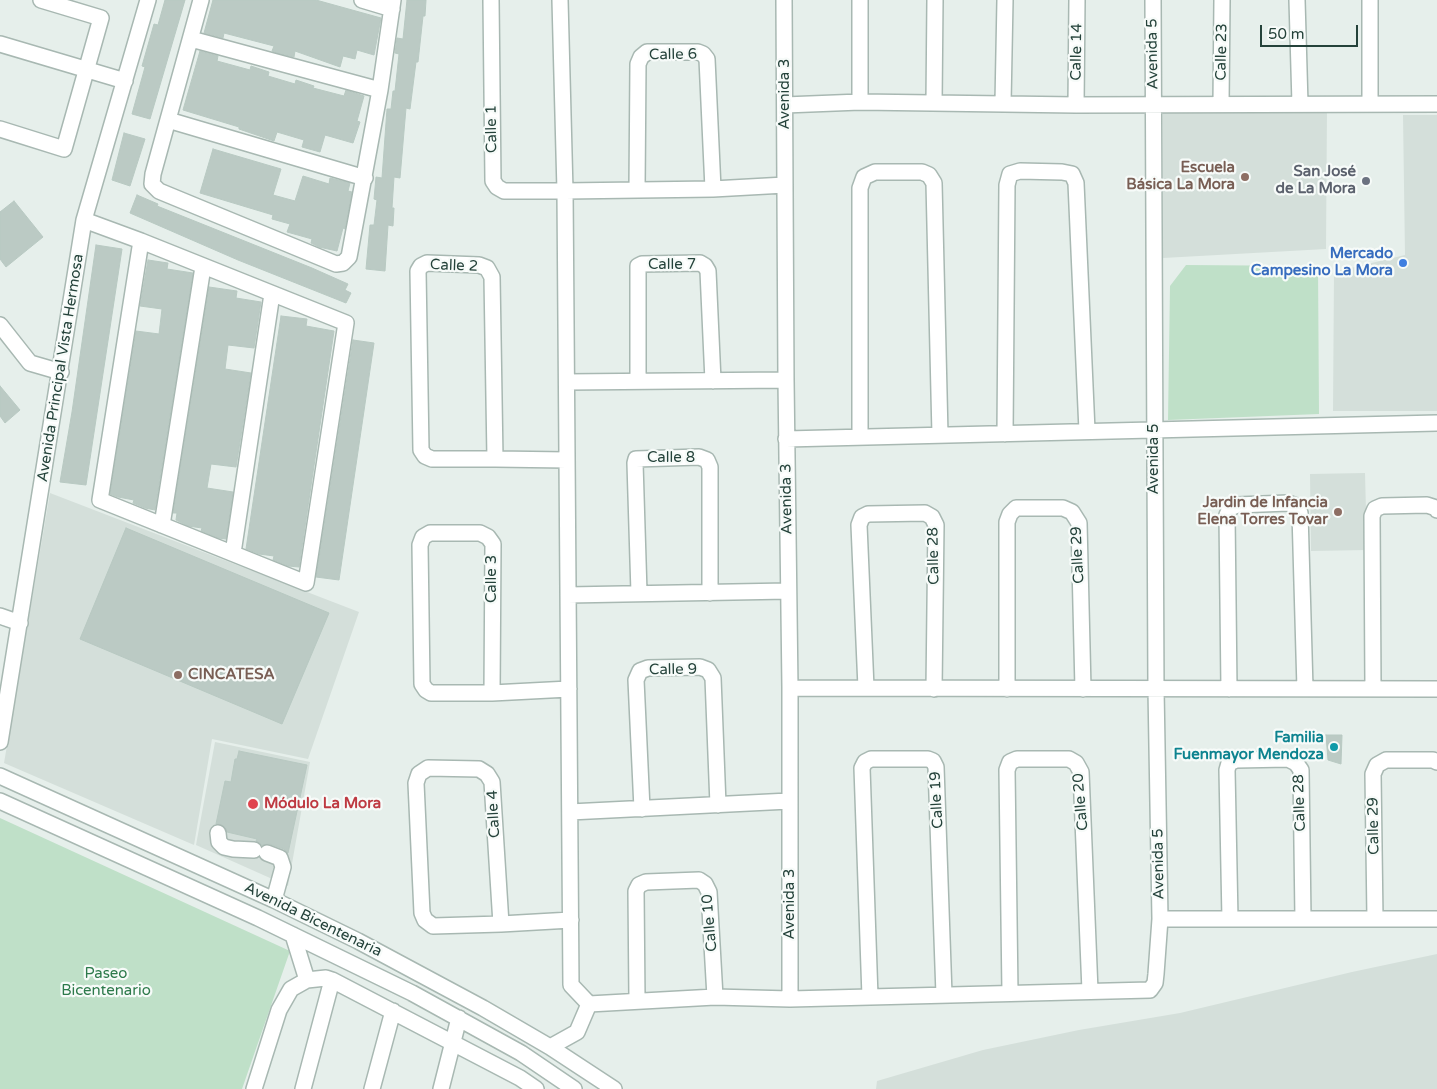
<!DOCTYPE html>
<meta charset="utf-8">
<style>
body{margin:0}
#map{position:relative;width:1437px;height:1089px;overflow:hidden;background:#e6efeb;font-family:"Varela Round",sans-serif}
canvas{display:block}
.scale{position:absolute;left:1260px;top:25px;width:98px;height:22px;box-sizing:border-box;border:2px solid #24423a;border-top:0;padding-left:6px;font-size:15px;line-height:18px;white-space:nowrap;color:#24423a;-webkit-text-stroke:4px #f7fbf9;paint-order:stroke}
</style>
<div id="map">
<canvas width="1437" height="1089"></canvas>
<div class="scale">50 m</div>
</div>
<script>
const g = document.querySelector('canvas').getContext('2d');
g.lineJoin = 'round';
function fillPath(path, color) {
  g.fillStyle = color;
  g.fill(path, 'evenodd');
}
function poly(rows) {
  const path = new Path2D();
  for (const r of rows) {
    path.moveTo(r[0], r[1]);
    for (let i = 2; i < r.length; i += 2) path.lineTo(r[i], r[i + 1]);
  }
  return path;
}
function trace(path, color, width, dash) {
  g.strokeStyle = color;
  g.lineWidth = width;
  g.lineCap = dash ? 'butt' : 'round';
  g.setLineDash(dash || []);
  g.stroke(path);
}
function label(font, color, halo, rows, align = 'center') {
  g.font = font + ' "Varela Round",sans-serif';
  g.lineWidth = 4.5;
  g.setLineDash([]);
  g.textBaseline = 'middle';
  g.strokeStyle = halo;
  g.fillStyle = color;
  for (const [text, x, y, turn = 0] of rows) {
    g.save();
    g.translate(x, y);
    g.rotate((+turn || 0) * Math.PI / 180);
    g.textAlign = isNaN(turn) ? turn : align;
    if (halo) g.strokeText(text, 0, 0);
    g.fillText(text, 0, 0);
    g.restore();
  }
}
const built = poly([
 [1327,109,1326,249,1163,258,1163,112],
 [1403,115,1437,115,1437,411,1333,411,1334,272,1405,255],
 [1365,473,1367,550,1311,551,1310,474],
 [50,493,359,612,308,759,212,739,194,845,4,763],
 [215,742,310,762,288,886,196,845],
 [1437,954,1437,1089,876,1089,877,1081,983,1050,1079,1030,1180,1013,1352,972]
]);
const green = poly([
 [1186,265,1318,266,1319,414,1168,420,1170,286],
 [0,818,290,951,242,1089,0,1089]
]);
const building = poly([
 [165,0,185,0,150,119,132,114,145,67,142,66,154,24,158,25,165,0],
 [213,0,316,0,381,18,374,55,357,50,355,59,343,56,340,67,295,51,294,57,277,53,272,51,274,46,224,33,223,38,204,33,213,0],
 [407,0,426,0,425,16,423,16,418,62,416,62,410,109,406,108,400,178,394,177,392,208,394,208,393,226,388,225,385,271,366,269,370,225,374,225,377,200,374,199,376,177,382,178,387,109,391,109,393,91,395,91,399,54,395,53,397,38,403,39,407,0],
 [200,51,218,56,217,61,250,70,251,66,269,72,268,76,295,84,296,80,314,86,313,88,344,96,346,90,364,96,357,121,360,122,353,143,325,135,320,152,302,147,304,140,277,132,274,141,239,129,239,127,183,110,200,51],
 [124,133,145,139,130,186,112,180,124,133],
 [213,149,281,169,273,195,295,201,303,176,329,184,330,178,350,183,348,191,352,192,345,229,343,228,337,251,319,247,311,243,312,239,287,232,290,224,272,219,273,215,200,193,213,149],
 [137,195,158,204,157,206,312,268,348,284,345,290,351,293,346,303,238,260,130,213,137,195],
 [14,201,43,237,6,267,0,259,0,212,14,201],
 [96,245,122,249,86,485,60,482,72,412,96,245],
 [148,260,168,263,167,269,193,273,155,510,145,508,133,503,134,500,118,497,110,494,136,331,159,334,162,309,140,306,148,260],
 [209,287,237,291,236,298,261,302,254,348,228,345,225,369,251,373,236,467,211,464,207,488,233,492,226,539,218,538,201,531,202,528,188,526,176,520,177,513,173,513,209,287],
 [281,316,307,319,306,326,334,331,299,567,288,566,273,560,274,556,259,554,246,549,281,316],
 [353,340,374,343,339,580,316,577,353,340],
 [0,386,20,410,5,423,0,416,0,386],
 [126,528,329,613,282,724,80,639,126,528],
 [1326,735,1342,735,1341,764,1328,760,1326,735],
 [239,751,307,765,288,853,284,849,270,844,262,845,256,841,257,839,227,832,222,825,216,824,225,781,231,782,235,759,237,759,239,751]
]);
const minor = poly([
 [201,0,153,174,152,184,159,191,336,264,343,263,349,257,380,90,393,0],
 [362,0,392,9],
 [491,0,493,181,497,187,504,191,565,191,713,189,785,185],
 [560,0,565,191,571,985,589,1004],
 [784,0,786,380,790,688,790,999],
 [860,0,860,102],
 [1153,0,1156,689,1160,919],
 [1297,0,1300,104],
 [1370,0,1370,103],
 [191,39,380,90],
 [0,44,125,81],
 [934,103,935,0],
 [1003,103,1005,0],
 [1221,104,1222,0],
 [785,105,860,102,1076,105,1437,104],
 [1076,105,1077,0],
 [168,120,365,178],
 [0,129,64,149,101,18,41,0],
 [637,189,638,64,641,57,647,52,698,52,703,54,707,59,713,189],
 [84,220,141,241,346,323,306,583,100,500,141,241],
 [0,325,30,363,61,372],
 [638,381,638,266,642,264,700,263,705,266,708,271,713,381],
 [567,382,786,380],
 [1005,434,1007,185,1010,174,1020,171,1062,172,1072,174,1076,183,1087,431],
 [860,437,860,188,864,177,875,172,922,172,929,175,934,183,940,435],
 [786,439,1437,423],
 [495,459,492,277,487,268,479,265,427,263,421,266,418,271,421,450,425,456,432,459,495,459,567,460],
 [162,525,203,267],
 [233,553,272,294],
 [639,593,635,463,636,459,699,457,707,460,710,467,710,593],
 [568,595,788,591],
 [0,616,20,623],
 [790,688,1437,689],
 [866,688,859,525,862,517,868,514,925,513,932,517,936,525,934,689],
 [1007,689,1007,522,1010,514,1016,508,1063,508,1072,512,1079,523,1083,689],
 [1229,689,1227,515,1230,508,1237,505,1288,503,1296,506,1300,513,1305,689],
 [1373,689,1372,516,1375,509,1382,506,1427,505,1436,508,1437,510],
 [492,693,493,544,488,537,480,533,430,533,423,537,420,545,422,684,426,690,431,693,492,693,569,689],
 [0,742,84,220,148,0],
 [0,776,274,900,358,941,483,1008,550,1047,614,1089],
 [0,801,258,918,412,993,521,1053,574,1089],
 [642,809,636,680,640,671,648,668,700,667,708,670,713,678,718,805],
 [570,812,789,801],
 [218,833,219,842,224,847,233,849,254,850],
 [267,853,280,858,283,867,274,900],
 [1230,919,1227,770,1229,763,1236,760,1288,759,1296,763,1301,770,1303,919],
 [1375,919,1373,774,1377,765,1386,760,1433,760,1437,762],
 [501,924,492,782,487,774,479,769,428,768,419,774,416,783,422,913,425,920,433,926,501,924,571,920],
 [293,935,307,980],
 [332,980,520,1078,536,1089],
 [1010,993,1007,770,1010,762,1017,759,1069,759,1076,763,1081,772,1090,991],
 [870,997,862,768,865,762,871,759,928,759,933,761,936,767,944,995],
 [637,1000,636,891,639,885,646,882,699,880,705,884,709,892,715,997],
 [589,1004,715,997,790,999,1150,990,1155,983,1156,974,1160,919,1437,919],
 [550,1047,577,1032,589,1004],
 [254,1089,279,1010,291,989,307,980,326,978,332,980,303,1089],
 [372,1089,393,1011],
 [441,1089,459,1018]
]);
const markers = [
 [1245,177,5,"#8d6e63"],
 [1366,181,5,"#6b7280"],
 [1403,263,5,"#3f7fe0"],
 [1338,512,5,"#8d6e63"],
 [178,675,5,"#8d6e63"],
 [1334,747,5,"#0f9aa8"],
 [253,804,6,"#e0444e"]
];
const streetNames = [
 ["Calle 14",1077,52,-89],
 ["Calle 23",1222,52,-89],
 ["Avenida 5",1153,54,-91],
 ["Calle 6",673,55,-1],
 ["Avenida 3",785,94,-90],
 ["Calle 1",492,129,-91],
 ["Calle 7",672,265],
 ["Calle 2",454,266,2],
 ["Avenida Principal Vista Hermosa",61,368,-81],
 ["Calle 8",671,458],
 ["Avenida 5",1154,459,-90],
 ["Avenida 3",787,499,-91],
 ["Calle 29",1078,555,-93],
 ["Calle 28",934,556,-91],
 ["Calle 3",492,579,-90],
 ["Calle 9",673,670,-1],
 ["Calle 19",937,800,-93],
 ["Calle 20",1081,802,-95],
 ["Calle 28",1300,803,-92],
 ["Calle 4",494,814,-93],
 ["Calle 29",1374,826,-91],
 ["Avenida 5",1159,864,-91],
 ["Avenida 3",790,904,-90],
 ["Avenida Bicentenaria",313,920,26],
 ["Calle 10",710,923,-95]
];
const educationNames = [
 ["Escuela",1235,168],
 ["Básica La Mora",1235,185],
 ["Jardin de Infancia",1328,503],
 ["Elena Torres Tovar",1328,520],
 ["CINCATESA",188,675,"left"]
];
const worshipNames = [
 ["San José",1356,172],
 ["de La Mora",1356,189]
];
const shopNames = [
 ["Mercado",1393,254],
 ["Campesino La Mora",1393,271]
];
const cultureNames = [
 ["Familia",1324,738],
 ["Fuenmayor Mendoza",1324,755]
];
const healthNames = [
 ["Módulo La Mora",264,804]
];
const parkNames = [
 ["Paseo",106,974],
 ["Bicentenario",106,991]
];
fillPath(built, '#d4dfda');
fillPath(green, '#bfe0c8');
fillPath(building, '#bbcac4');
trace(building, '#b8c9c2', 1);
trace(minor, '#a8b8b2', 18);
trace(minor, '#fff', 15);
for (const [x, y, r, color] of markers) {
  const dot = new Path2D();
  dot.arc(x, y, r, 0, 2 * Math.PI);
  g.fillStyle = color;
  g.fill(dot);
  trace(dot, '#f7fbf9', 2);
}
label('15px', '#24423a', '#f7fbf9', streetNames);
label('bold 15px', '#785e54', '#f7fbf9', educationNames, 'right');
label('bold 15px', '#5b616d', '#f7fbf9', worshipNames, 'right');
label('bold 15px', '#366cbe', '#f7fbf9', shopNames, 'right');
label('bold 15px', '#0d838f', '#f7fbf9', cultureNames, 'right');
label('bold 15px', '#be3a42', '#f7fbf9', healthNames, 'left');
label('15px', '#2d7a4b', '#f7fbf9', parkNames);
</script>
